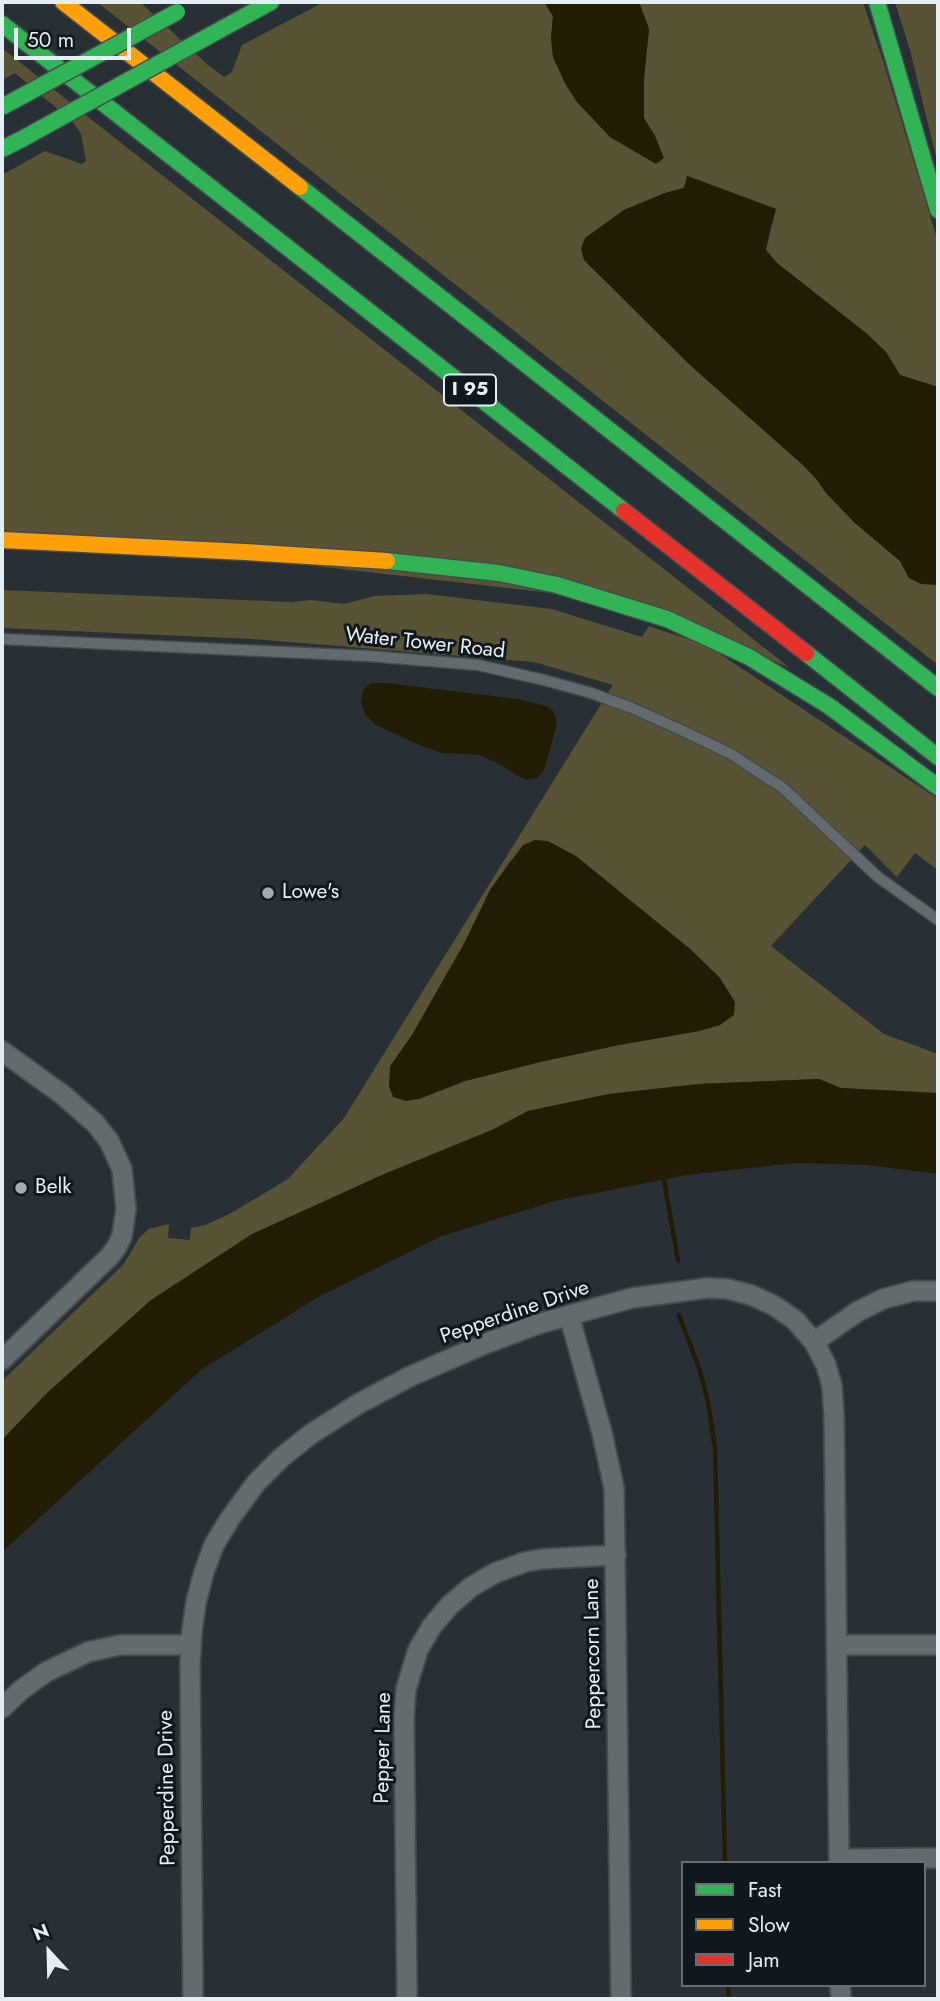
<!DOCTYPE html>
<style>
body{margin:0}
#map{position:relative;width:940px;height:2001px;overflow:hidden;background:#283035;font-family:Jost,sans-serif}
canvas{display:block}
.frame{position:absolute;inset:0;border:4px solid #e4eef5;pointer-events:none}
.legend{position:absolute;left:681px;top:1861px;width:245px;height:126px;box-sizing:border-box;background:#11181d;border:2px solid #656e73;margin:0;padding:9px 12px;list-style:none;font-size:21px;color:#e4eef5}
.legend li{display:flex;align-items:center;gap:14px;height:35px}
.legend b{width:35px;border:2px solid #656e73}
.north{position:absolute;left:14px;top:1917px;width:70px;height:70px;-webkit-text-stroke:5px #11181d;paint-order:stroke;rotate:338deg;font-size:19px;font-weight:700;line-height:28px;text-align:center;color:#e4eef5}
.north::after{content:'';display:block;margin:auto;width:24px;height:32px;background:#e4eef5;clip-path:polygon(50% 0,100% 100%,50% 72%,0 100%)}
.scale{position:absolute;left:14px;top:28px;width:117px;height:32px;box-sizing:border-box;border:4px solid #e4eef5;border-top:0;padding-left:9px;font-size:21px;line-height:24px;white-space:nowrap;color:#e4eef5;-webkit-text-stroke:5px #11181d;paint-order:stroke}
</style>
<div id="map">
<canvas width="940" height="2001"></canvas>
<div class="frame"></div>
<ul class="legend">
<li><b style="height:9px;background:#30b455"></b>Fast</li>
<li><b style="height:9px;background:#ff9f0a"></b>Slow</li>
<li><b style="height:9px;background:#e5322d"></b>Jam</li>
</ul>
<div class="north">N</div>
<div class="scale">50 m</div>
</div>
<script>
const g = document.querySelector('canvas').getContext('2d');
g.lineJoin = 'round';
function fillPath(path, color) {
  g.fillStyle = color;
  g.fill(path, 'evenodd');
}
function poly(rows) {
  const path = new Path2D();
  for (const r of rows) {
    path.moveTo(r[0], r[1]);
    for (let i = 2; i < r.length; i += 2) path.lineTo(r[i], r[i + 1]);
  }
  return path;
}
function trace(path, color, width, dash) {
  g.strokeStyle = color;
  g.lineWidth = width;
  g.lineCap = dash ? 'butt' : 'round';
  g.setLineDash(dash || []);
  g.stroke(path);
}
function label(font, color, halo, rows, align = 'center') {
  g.font = font + ' Jost,sans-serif';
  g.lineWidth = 6;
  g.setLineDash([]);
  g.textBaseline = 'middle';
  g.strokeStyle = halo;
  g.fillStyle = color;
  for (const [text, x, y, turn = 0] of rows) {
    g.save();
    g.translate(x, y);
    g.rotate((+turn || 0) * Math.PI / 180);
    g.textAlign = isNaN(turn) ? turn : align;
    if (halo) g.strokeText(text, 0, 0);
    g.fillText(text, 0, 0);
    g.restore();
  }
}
const green = poly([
 [97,2,140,2,208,65,224,77,232,72,242,45,324,2,544,2,553,16,551,38,553,57,566,85,577,102,610,137,656,163,655,136,644,118,644,78,649,29,639,2,863,2,885,67,938,242,938,387,900,375,886,352,866,333,777,263,766,250,776,209,688,176,684,188,665,193,624,210,585,238,584,260,690,365,804,466,817,480,826,493,855,523,900,561,909,578,938,585,938,665],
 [895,2,938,2,938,165,911,54],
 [2,48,97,124,790,668,638,603,2,530,2,175,45,151,82,164,86,161,81,134,73,122,15,73,2,80],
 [2,590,292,602,311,600,344,604,374,596,426,594,552,609,642,637,649,626,708,646,938,799,938,870,915,853,897,877,865,845,771,946,884,1034,938,1054,938,1093,840,1088,819,1079,699,1084,609,1094,528,1111,494,1129,151,1301,47,1393,2,1440,2,1381,123,1265,140,1237,149,1229,169,1224,168,1238,190,1240,191,1228,206,1225,233,1212,288,1179,344,1118,613,685,534,662,253,639,2,628],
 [511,860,689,948,720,978,720,1025,699,1031,619,1045,540,1062,465,1081,419,1099,390,1066,412,1035,465,942,490,890]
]);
const water = poly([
 [544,2,639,2,649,29,644,78,644,118,655,136,664,158,656,164,610,137,577,102,566,85,553,57,551,38,553,16],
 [687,176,776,209,769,232,766,250,777,263,866,333,886,352,900,375,938,387,938,585,921,584,909,578,900,561,855,523,826,493,817,480,804,466,690,365,584,260,581,249,585,238,624,210,665,193,684,188],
 [371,683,387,683,517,699,547,706,554,712,557,724,544,770,537,778,527,780,518,776,501,765,480,755,442,753,424,747,376,725,365,714,361,703,363,690],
 [535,840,548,841,576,856,689,948,720,978,735,1002,734,1015,720,1025,699,1031,619,1045,540,1062,465,1081,419,1099,406,1101,393,1097,389,1086,390,1067,412,1035,465,942,490,890,523,845],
 [819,1079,841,1088,938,1093,938,1174,867,1165,796,1163,687,1175,555,1201,442,1236,320,1296,201,1370,2,1552,2,1440,47,1393,151,1300,252,1234,384,1174,494,1129,528,1111,609,1094,699,1084]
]);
const stream = poly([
 [664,1180,678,1260],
 [679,1315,700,1371,708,1402,715,1448,725,1863],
 [728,1985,729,1999]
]);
const lane = poly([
 [2,639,369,656,478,665,544,680,591,693,632,708,679,729,731,754,769,779,782,787,878,877,938,920]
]);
const street = poly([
 [2,1051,63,1095,96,1124,109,1141,122,1169,126,1209,122,1236,116,1248,109,1257,2,1360],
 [569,1315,602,1433,614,1488,621,1999],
 [814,1342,857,1312,883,1299,913,1291,938,1291],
 [837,1645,938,1645],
 [2,1708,21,1690,46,1672,88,1652,120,1645,191,1645],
 [839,1859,938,1858],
 [840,1985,841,1999],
 [193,1999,190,1664,192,1631,196,1602,204,1572,214,1545,229,1520,256,1483,282,1457,311,1434,358,1404,411,1376,487,1343,538,1324,632,1298,708,1288,728,1289,751,1295,773,1305,795,1320,814,1342,826,1365,832,1386,834,1416,839,1863],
 [407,1999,404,1719,406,1689,418,1650,432,1626,450,1605,471,1587,495,1573,525,1562,542,1559,616,1555]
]);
const fast = poly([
 [877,2,938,210],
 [2,24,624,511],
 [207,37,271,2],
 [2,149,22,139],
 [300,187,938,688],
 [387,561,499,573,557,585,667,619,749,657,829,706,938,787],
 [806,653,938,757]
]);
const slow = poly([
 [63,2,300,187],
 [2,540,245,552,387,561]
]);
const jam = poly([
 [624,511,806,653]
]);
const fastBridge = poly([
 [2,107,177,12],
 [22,139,207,37]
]);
const markers = [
 [268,893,7,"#a2acb2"],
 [21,1188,7,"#a2acb2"]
];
const shields = [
 [470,390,52]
];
const shieldNames = [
 ["I 95",470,390]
];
const streetNames = [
 ["Water Tower Road",425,644,6],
 ["Pepperdine Drive",515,1313,-19],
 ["Peppercorn Lane",594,1654,-91],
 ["Pepper Lane",384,1748,-89],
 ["Pepperdine Drive",168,1788,-91]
];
const poiNames = [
 ["Lowe's",282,893],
 ["Belk",35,1188]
];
fillPath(green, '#585335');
fillPath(water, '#221c05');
trace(stream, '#221c05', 4.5);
trace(lane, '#444b4f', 13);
trace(street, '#444b4f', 23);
trace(fast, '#444b4f', 19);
trace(slow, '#444b4f', 19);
trace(jam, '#444b4f', 19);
trace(lane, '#646b6f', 10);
trace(street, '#646b6f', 19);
trace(fast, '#30b455', 16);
trace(slow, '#ff9f0a', 16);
trace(jam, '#e5322d', 16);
trace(fastBridge, '#444b4f', 19, []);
trace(fastBridge, '#30b455', 16);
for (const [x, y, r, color] of markers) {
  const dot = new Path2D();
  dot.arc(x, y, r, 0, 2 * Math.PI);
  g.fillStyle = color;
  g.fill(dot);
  trace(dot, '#11181d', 2.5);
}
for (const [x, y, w] of shields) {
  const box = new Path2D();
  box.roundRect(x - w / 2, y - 15.5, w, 31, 5);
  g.fillStyle = '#11181d';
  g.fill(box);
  trace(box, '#e4eef5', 2);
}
label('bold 19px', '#e4eef5', null, shieldNames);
label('21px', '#e4eef5', '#11181d', streetNames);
label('21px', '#e4eef5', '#11181d', poiNames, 'left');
</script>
